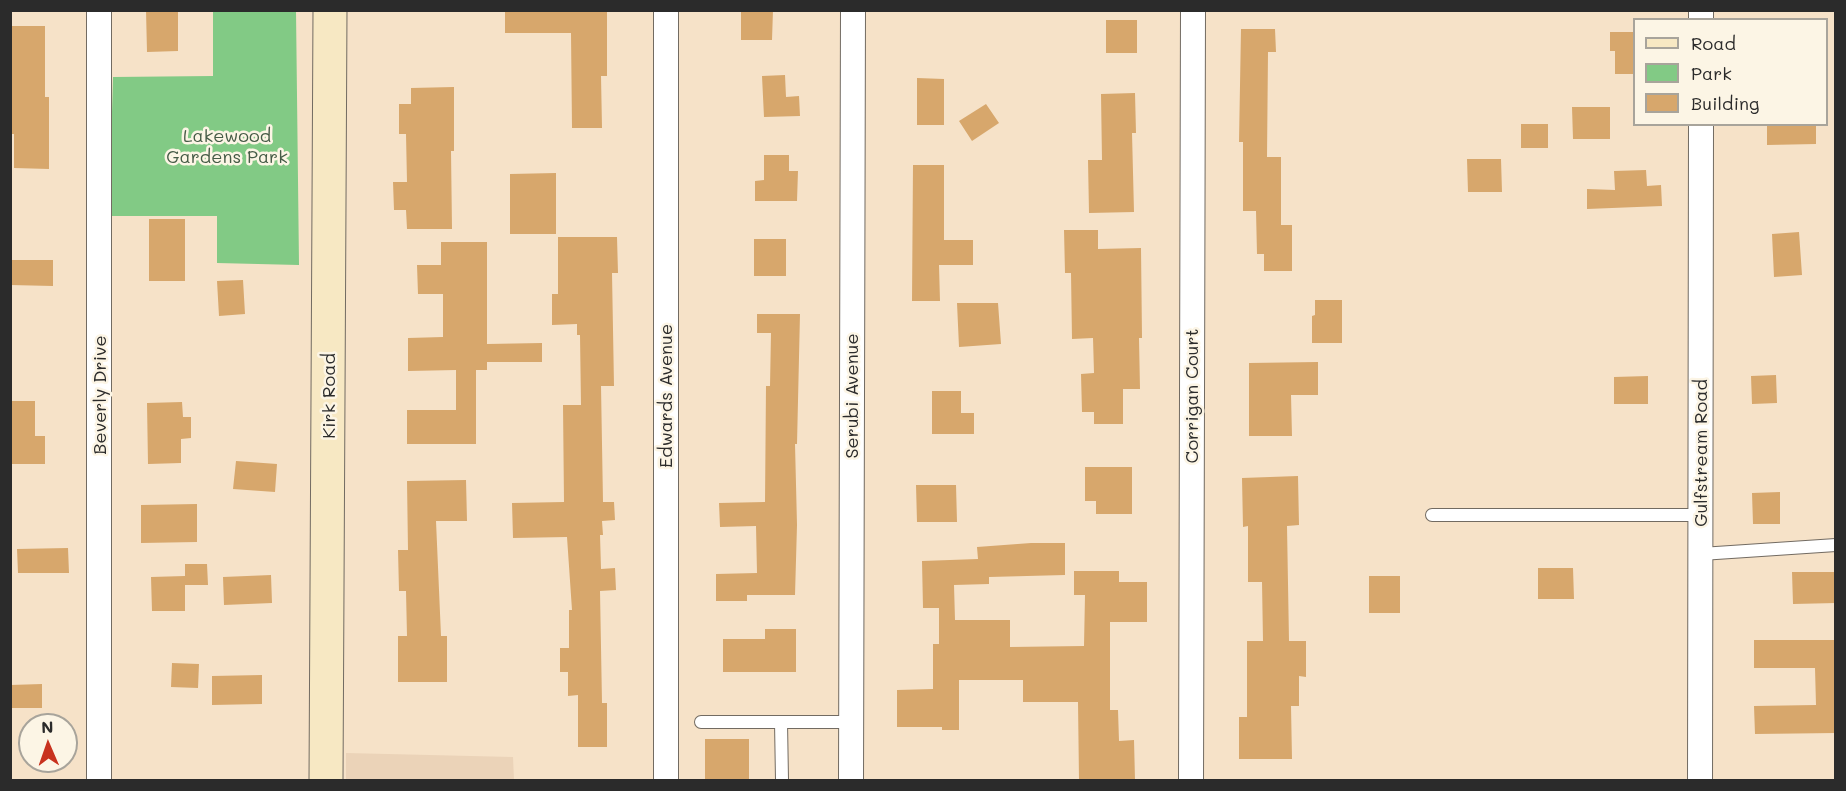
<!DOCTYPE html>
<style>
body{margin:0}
#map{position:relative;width:1846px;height:791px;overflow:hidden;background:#f6e2c8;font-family:Mali,sans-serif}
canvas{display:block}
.frame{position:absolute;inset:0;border:12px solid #2b2b2b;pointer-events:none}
.legend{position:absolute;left:1633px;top:18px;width:195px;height:108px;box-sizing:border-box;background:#fcf5e5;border:2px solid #a8a49b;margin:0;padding:8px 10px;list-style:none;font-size:18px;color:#2b2b2b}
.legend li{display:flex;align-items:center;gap:12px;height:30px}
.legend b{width:30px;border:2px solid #a8a49b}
.north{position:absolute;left:18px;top:713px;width:60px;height:60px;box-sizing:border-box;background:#fcf5e5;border:2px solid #a8a49b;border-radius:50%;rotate:358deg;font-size:16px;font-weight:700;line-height:24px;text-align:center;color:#2b2b2b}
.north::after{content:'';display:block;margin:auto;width:21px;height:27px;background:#c8321e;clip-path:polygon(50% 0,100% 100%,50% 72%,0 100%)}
</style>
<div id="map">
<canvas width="1846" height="791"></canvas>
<div class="frame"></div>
<ul class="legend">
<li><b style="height:8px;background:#f7e8c3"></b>Road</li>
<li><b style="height:16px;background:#82ca85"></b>Park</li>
<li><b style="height:16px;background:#d7a76c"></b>Building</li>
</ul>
<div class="north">N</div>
</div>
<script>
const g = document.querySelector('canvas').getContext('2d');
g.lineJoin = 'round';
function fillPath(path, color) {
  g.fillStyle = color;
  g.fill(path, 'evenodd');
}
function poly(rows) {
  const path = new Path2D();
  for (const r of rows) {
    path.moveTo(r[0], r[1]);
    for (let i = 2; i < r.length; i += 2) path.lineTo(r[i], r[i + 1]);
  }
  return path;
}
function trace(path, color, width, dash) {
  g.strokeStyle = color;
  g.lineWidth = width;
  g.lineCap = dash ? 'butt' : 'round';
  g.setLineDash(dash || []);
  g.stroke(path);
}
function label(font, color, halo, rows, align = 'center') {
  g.font = font + ' Mali,sans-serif';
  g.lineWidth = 5;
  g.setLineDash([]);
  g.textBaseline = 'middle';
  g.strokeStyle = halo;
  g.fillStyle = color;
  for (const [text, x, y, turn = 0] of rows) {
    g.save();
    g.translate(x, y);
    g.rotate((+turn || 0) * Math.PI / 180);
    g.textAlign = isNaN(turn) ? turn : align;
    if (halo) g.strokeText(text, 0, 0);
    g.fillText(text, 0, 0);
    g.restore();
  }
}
const built = poly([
 [346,753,513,757,514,780,346,780]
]);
const green = poly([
 [213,11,296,11,299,265,217,263,217,216,109,216,113,77,213,76]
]);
const building = poly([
 [146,10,178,10,178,51,147,52],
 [505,10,607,10,607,76,601,76,602,128,572,128,571,33,505,33],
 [741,10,773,10,772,40,741,40],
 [1106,20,1137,20,1137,53,1106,53],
 [10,26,45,26,45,97,49,97,49,169,14,168,14,134,10,134],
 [1241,29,1275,29,1276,52,1268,52,1267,157,1281,157,1281,225,1292,225,1292,271,1264,271,1264,254,1257,254,1256,211,1243,211,1243,142,1239,142],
 [1610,32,1635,32,1635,74,1615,74,1615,51,1610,51],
 [785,75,786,97,799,96,800,116,764,117,762,76],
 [917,78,944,79,944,125,917,125],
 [454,87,454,151,451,151,452,229,407,229,406,210,394,210,393,182,407,182,406,134,399,134,399,104,411,104,411,88],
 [1135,93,1136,133,1132,133,1134,212,1089,213,1088,160,1102,160,1101,94],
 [986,104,999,123,972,141,959,121],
 [1572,107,1610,107,1610,139,1573,139],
 [1521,124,1548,124,1548,148,1521,148],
 [1767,124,1816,124,1816,144,1767,145],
 [764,155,789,155,789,171,798,171,797,201,755,201,755,181,764,180],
 [1467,159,1501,159,1502,192,1468,192],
 [913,165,944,165,944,240,973,240,973,265,939,265,940,301,912,301],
 [1646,170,1647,186,1661,185,1662,206,1587,209,1587,189,1615,190,1614,171],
 [556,173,556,234,510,234,510,174],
 [149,219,185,219,185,281,149,281],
 [1064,230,1098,230,1098,249,1141,248,1142,338,1139,338,1140,389,1123,389,1123,424,1094,424,1094,412,1082,412,1081,374,1094,373,1093,338,1072,339,1071,273,1065,273],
 [1799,232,1802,275,1774,277,1772,234],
 [558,237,617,237,618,273,612,273,614,386,601,386,603,502,614,502,615,520,602,521,603,535,600,535,601,569,615,568,616,590,600,591,602,703,607,703,607,747,578,747,578,695,568,696,568,672,560,672,560,648,569,648,569,610,572,610,567,537,513,538,512,503,564,502,563,405,581,405,580,335,577,335,577,324,552,325,552,294,558,294],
 [754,239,786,239,786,276,754,276],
 [441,242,487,242,487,344,542,343,542,362,487,362,487,370,476,370,476,444,407,444,407,410,456,410,456,370,408,371,408,338,443,337,443,294,418,294,417,265,441,265],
 [10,260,53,260,53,286,10,285],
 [243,280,245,314,219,316,217,281],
 [1315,300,1342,300,1342,343,1312,343,1312,316,1315,315],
 [957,303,998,303,1001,344,959,347],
 [757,314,800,314,797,444,795,444,797,525,795,595,747,595,747,601,716,601,716,574,757,573,756,526,720,527,719,503,765,502,766,386,770,386,771,333,757,333],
 [1318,362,1318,395,1291,395,1292,436,1249,436,1249,363],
 [1776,375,1777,403,1752,404,1751,376],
 [1648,376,1648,404,1614,404,1614,377],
 [932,391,961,391,961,413,974,413,974,434,932,434],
 [10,401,35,401,35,436,45,436,45,464,10,464],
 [182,402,183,417,191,417,191,438,181,439,181,463,148,464,147,403],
 [236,461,277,464,275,492,233,489],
 [1085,467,1132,467,1132,514,1096,514,1096,501,1085,501],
 [1298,476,1299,525,1287,526,1289,641,1306,641,1306,677,1299,676,1299,706,1291,706,1292,759,1239,759,1239,717,1247,717,1247,641,1263,641,1262,582,1248,582,1248,526,1243,527,1242,478],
 [466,480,467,521,436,521,441,636,447,636,447,682,398,682,398,636,407,636,406,591,399,591,398,550,408,550,407,481],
 [916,485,956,485,957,522,917,522],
 [1780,492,1780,524,1753,524,1752,493],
 [197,504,197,542,141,543,141,505],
 [1031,543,1065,543,1065,575,989,577,989,584,954,585,955,620,1010,620,1010,647,1084,646,1085,595,1074,595,1074,571,1119,571,1119,582,1147,582,1147,622,1110,622,1110,710,1118,710,1119,741,1134,740,1135,780,1079,780,1078,702,1023,702,1023,680,959,680,959,730,942,730,942,727,897,727,897,690,933,689,933,644,939,644,939,608,923,608,922,561,978,559,977,547],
 [68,548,69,573,18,573,17,549],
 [185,564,207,564,208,585,185,585,185,611,152,611,151,577,185,576],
 [1538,568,1573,568,1574,599,1538,599],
 [1792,572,1836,572,1836,603,1793,604],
 [271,575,272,603,224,605,223,577],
 [1369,576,1400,576,1400,613,1369,613],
 [765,629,796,629,796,672,723,672,723,639,765,639],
 [1754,640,1836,640,1836,733,1755,734,1754,706,1816,705,1815,668,1754,668],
 [172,663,199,664,198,688,171,687],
 [262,675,262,704,212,705,212,676],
 [42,684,42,708,10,708,10,685],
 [705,739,749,739,749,780,705,780]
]);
const lane = poly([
 [1432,515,1701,515],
 [1701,554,1836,545],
 [701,722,851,722],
 [781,722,782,780]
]);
const street = poly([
 [666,10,666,780],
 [1701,20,1701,10],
 [99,780,99,10],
 [851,780,853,10],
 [1191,780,1193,10],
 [1700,780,1701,124]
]);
const secondary = poly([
 [326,780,330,10]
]);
const parkNames = [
 ["Lakewood",227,136],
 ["Gardens Park",227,157]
];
const streetNames = [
 ["Beverly Drive",100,395,-90],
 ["Kirk Road",329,396,-90],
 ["Edwards Avenue",666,396,-90],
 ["Serubi Avenue",852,396,-90],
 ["Corrigan Court",1192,396,-90],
 ["Gulfstream Road",1701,453,-90]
];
fillPath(built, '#ebd3b8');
fillPath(green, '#82ca85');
fillPath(building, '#d7a76c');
trace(lane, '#726b62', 14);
trace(street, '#726b62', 26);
trace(secondary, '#726b62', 35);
trace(lane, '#fff', 12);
trace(street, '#fff', 24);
trace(secondary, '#f7e8c3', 33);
label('18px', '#455b46', '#fcf5e5', parkNames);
label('18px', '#2b2b2b', '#fcf5e5', streetNames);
</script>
